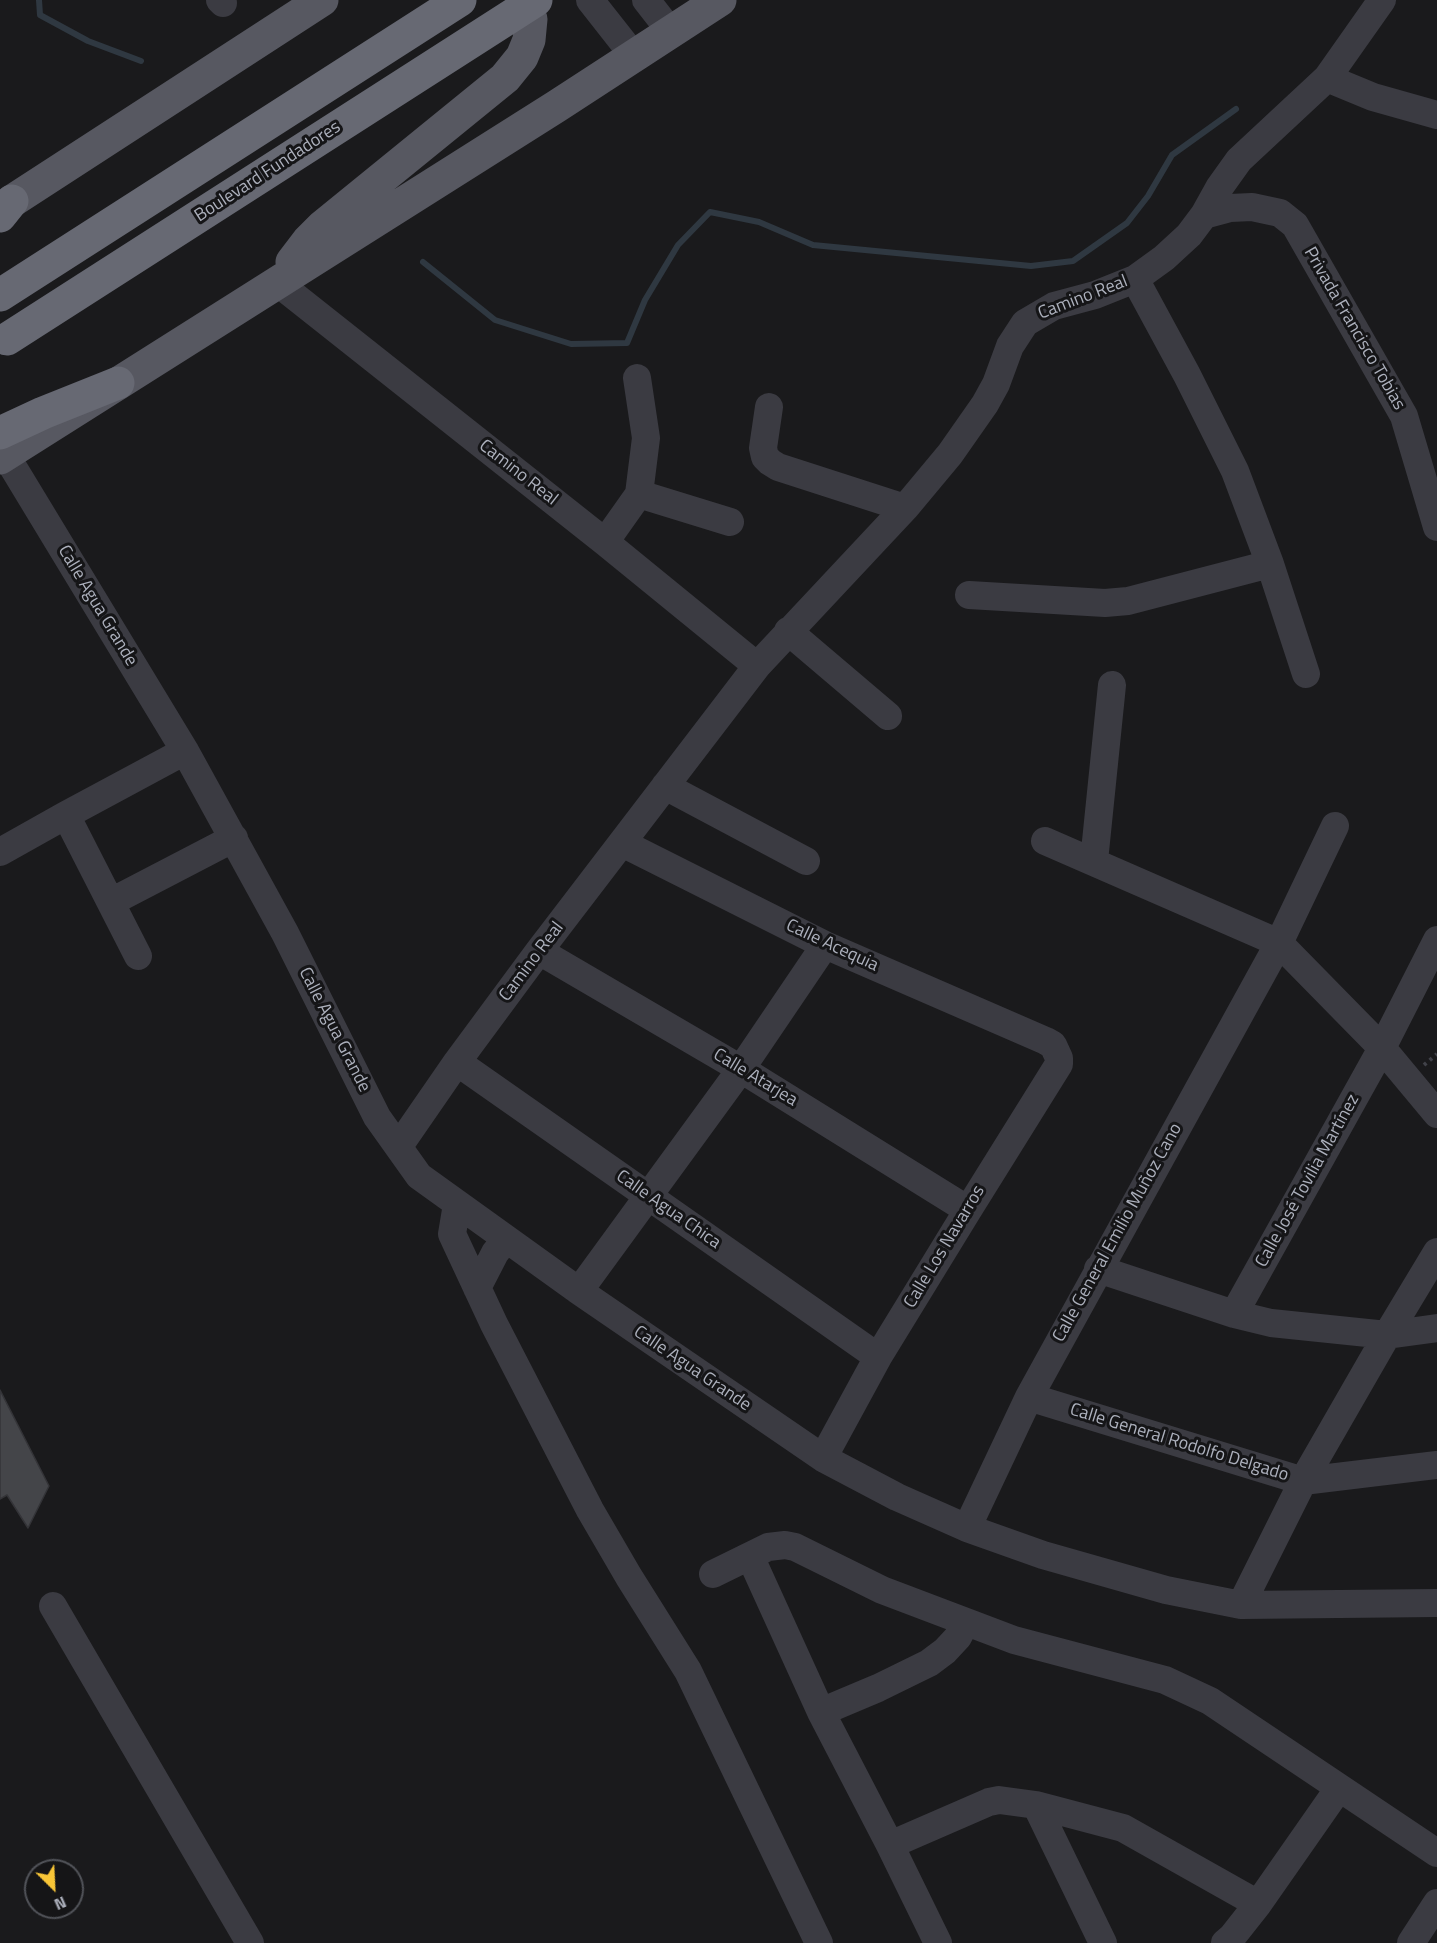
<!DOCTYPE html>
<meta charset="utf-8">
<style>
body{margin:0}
#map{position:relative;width:1437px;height:1943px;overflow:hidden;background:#1a1a1c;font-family:"Titillium Web",sans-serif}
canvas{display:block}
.north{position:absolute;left:24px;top:1859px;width:60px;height:60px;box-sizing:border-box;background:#151517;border:2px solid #515359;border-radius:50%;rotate:156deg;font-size:16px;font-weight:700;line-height:24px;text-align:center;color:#acb0bc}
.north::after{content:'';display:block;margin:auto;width:21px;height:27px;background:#f8c537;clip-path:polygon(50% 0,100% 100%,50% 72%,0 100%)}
</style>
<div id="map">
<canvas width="1437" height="1943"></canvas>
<div class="north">N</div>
</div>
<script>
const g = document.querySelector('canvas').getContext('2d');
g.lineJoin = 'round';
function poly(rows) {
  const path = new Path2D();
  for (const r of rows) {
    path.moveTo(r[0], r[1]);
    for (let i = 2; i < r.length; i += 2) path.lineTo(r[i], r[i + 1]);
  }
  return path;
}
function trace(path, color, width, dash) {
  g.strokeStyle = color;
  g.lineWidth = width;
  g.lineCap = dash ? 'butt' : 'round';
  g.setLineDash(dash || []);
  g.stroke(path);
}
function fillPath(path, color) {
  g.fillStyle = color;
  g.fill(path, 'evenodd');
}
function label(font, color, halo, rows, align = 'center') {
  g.font = font + ' "Titillium Web",sans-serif';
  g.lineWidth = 6;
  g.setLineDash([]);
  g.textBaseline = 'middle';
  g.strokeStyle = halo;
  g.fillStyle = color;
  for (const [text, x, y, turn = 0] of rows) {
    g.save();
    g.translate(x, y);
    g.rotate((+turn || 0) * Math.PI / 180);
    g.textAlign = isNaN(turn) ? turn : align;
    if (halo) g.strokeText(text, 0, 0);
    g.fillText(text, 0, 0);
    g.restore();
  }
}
const stream = poly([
 [39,0,40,15,88,41,141,61],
 [423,262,495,320,571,344,627,343,645,300,678,245,710,212,759,222,813,245,1031,266,1073,261,1127,223,1148,196,1172,155,1236,109]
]);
const building = poly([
 [0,1390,49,1486,28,1528,7,1495,0,1499,0,1390]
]);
const path = poly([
 [1424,1065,1437,1054]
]);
const minor = poly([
 [220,0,223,3],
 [590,0,634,56],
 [646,0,671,32],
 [1327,78,1373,97,1437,115],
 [1204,215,1230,208,1252,207,1280,213,1295,225,1404,416,1437,527],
 [1135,279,1187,375,1235,471,1270,564,1306,674],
 [278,283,605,542,757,666],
 [769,407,763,448,765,457,770,462,778,467,905,508],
 [5,454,185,751,285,933,377,1117,419,1176,579,1291,823,1458,897,1497,967,1528,1043,1555,1166,1590,1241,1605,1437,1603],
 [639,494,730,522],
 [605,542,639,494,646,438,637,378],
 [969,595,1105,603,1128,601,1270,564],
 [788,631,888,716],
 [665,786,806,861],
 [66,815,138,956],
 [1045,841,1279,943,1382,1048,1437,1114],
 [622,843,825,945,1046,1041,1053,1045,1059,1058,1059,1064,968,1210,878,1357,823,1458],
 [0,852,66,815,185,751],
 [1094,861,1112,685],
 [111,902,234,838],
 [539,951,741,1069,968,1210],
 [457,1062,878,1357],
 [399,1146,457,1062,539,951,757,666,905,508,950,454,985,404,996,384,1010,346,1025,323,1054,306,1095,295,1135,279,1164,258,1189,235,1204,215,1219,188,1239,160,1327,78,1382,0],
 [457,1204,452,1234,494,1324,590,1510,629,1577,688,1671,819,1943],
 [1098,1269,1234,1314,1271,1323,1387,1335,1437,1328],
 [477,1288,495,1253,506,1239],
 [579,1291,741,1069,825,945],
 [1234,1314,1382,1048,1437,940],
 [1029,1397,1303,1481,1437,1465],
 [967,1528,1029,1397,1279,943,1335,826],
 [750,1556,821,1712,890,1845,938,1943],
 [713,1574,768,1547,785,1545,795,1547,882,1590,1014,1640,1165,1680,1210,1701,1437,1853],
 [1241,1605,1303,1481,1387,1335,1437,1252],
 [53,1606,250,1943],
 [821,1712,878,1688,929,1663,945,1651,958,1637,966,1622],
 [1036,1805,1103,1943],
 [890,1845,989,1802,999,1800,1036,1805,1123,1828,1258,1904],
 [1225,1943,1232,1937,1258,1904,1339,1788],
 [1411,1943,1437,1903]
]);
const major = poly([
 [0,209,322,0],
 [292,262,308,241,323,226,505,78,522,57,529,40,531,19,522,0],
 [0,458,557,106,720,0]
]);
const highway = poly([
 [0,216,12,201],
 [0,295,460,0],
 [0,433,43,413,118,383]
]);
const highwayBridge = poly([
 [7,339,536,0]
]);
const streetNames = [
 ["Boulevard Fundadores",268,172,-33],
 ["Camino Real",1083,298,-21],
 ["Privada Francisco Tobias",1354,329,60],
 ["Camino Real",518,473,38],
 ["Calle Agua Grande",97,606,59],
 ["Calle Acequia",832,946,25],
 ["Camino Real",532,962,-53],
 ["Calle Agua Grande",334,1030,63],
 ["Calle Atarjea",755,1078,31],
 ["Calle José Tovilia Martínez",1308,1181,-61],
 ["Calle Agua Chica",668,1210,35],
 ["Calle General Emilio Muñoz Cano",1118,1233,-61],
 ["Calle Los Navarros",945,1247,-59],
 ["Calle Agua Grande",692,1369,34],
 ["Calle General Rodolfo Delgado",1179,1443,17]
];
trace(stream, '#2f3841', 6);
fillPath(building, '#444549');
trace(building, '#343438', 1.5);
trace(path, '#414249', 4, [3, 4.5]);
trace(minor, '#3b3b42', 28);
trace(major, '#575861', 33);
trace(highway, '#676973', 33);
trace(highwayBridge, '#676973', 33);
label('18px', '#acb0bc', '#151517', streetNames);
</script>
